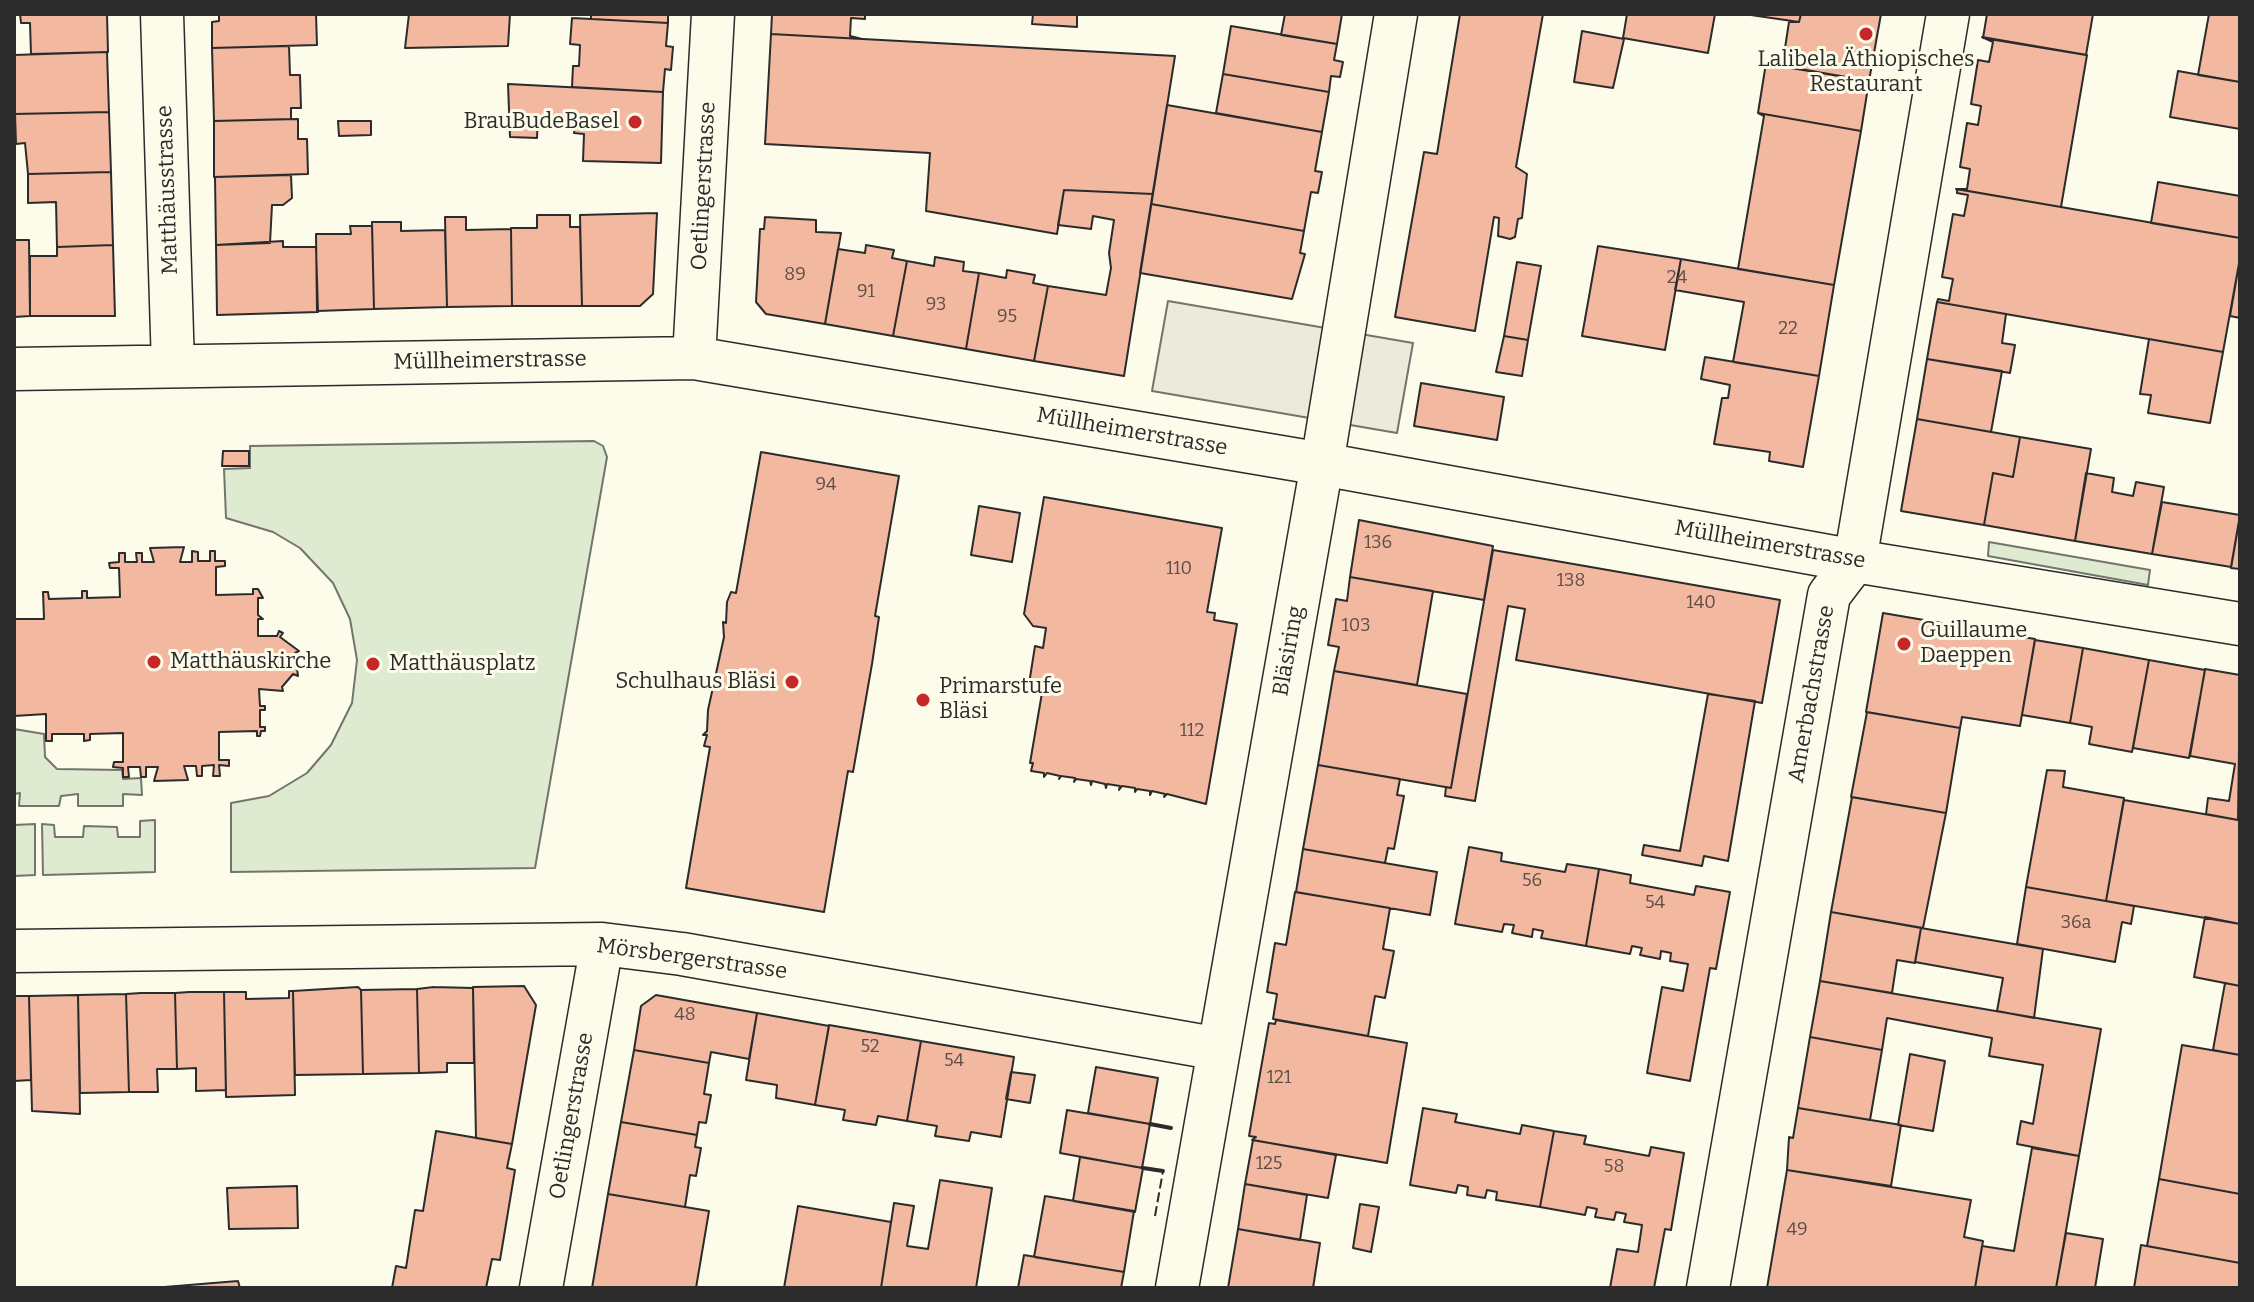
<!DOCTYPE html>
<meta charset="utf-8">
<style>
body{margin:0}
#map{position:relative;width:2254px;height:1302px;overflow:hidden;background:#fdfbea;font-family:Bitter,serif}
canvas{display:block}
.frame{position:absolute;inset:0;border:16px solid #2b2b2b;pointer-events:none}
</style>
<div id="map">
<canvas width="2254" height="1302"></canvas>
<div class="frame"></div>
</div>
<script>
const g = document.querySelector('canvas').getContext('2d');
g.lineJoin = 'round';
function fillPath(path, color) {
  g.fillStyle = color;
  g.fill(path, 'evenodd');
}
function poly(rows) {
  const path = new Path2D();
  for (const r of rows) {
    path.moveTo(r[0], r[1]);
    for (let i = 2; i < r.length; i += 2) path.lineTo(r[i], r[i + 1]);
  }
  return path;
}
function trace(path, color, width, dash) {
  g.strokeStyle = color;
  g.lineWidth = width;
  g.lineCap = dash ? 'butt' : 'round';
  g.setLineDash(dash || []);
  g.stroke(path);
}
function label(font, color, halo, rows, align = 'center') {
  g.font = font + ' Bitter,serif';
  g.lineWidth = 6;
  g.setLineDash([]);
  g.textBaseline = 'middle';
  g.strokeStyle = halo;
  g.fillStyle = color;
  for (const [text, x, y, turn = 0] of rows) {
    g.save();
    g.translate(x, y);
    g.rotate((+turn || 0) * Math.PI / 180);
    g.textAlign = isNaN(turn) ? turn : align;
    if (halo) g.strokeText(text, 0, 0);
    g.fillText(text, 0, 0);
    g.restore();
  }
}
const green = poly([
 [594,441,603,446,607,457,535,868,231,872,231,803,269,796,307,773,331,745,352,703,357,660,350,619,333,583,300,548,273,532,226,518,224,469,250,468,250,446,594,441],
 [1989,542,2150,570,2148,585,1988,556,1989,542],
 [14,729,44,734,45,757,57,769,122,770,123,779,141,778,142,795,123,794,123,806,78,806,78,794,61,796,59,806,19,806,20,793,14,794,14,729],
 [155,820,155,872,43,875,42,824,54,825,55,837,83,837,84,826,117,827,118,837,140,837,140,821,155,820],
 [35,824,35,875,14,876,14,825,35,824]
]);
const parking = poly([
 [1168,301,1413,343,1397,433,1152,391,1168,301]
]);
const building = poly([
 [20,14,107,14,108,52,31,54,30,23,21,23,20,14],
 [219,14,316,14,317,45,212,48,212,22,219,21,219,14],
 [409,14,510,14,508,46,405,48,409,14],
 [591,14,668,14,668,23,591,19,591,14],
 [772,14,865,14,865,19,851,18,850,36,862,39,771,34,772,14],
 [1033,14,1077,14,1077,27,1032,24,1033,14],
 [1285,14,1342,14,1337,44,1281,35,1285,14],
 [1460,14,1543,14,1516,167,1527,174,1522,218,1518,219,1515,237,1510,239,1498,236,1499,218,1494,217,1475,331,1395,317,1424,152,1437,154,1460,14],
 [1627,14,1715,14,1708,53,1623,38,1627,14],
 [1744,14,1801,14,1799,22,1744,14],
 [1801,14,1881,14,1869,81,1791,68,1795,50,1785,48,1789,22,1799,22,1801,14],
 [1987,14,2093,14,2086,55,1983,38,1987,14],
 [2209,14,2240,14,2240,82,2198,75,2209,14],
 [572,18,668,23,666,46,673,47,671,70,665,69,663,92,572,87,573,66,579,66,580,45,570,44,572,18],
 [1231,26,1337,44,1334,60,1343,62,1340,77,1331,76,1329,92,1223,74,1231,26],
 [1582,31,1624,39,1613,88,1574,82,1582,31],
 [771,34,1175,56,1153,194,1064,190,1057,234,926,211,930,153,765,144,771,34],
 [1982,37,2087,55,2061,207,1956,189,1967,189,1970,169,1960,167,1967,123,1978,125,1981,106,1971,104,1978,60,1989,62,1993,42,1982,37],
 [289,46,290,75,300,75,301,108,291,108,291,119,214,121,212,48,289,46],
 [107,52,109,112,14,114,14,55,107,52],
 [1766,63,1869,81,1861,131,1758,113,1766,63],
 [2178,71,2240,82,2240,129,2170,117,2178,71],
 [1223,74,1329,92,1322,132,1216,113,1223,74],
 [508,84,663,92,661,163,583,161,584,134,574,133,576,119,538,117,537,138,510,137,508,84],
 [1167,105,1322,132,1315,171,1322,172,1318,193,1311,192,1304,231,1151,204,1167,105],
 [109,112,111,172,28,174,25,143,16,144,15,114,109,112],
 [1758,113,1861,131,1834,285,1738,269,1764,116,1758,113],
 [298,119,298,139,307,139,308,174,214,177,214,121,298,119],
 [338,121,371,121,371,135,339,136,338,121],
 [111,172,113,245,57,247,56,202,28,203,28,174,111,172],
 [291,175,292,198,283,205,272,205,270,243,216,245,215,177,291,175],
 [2158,182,2240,196,2240,238,2151,223,2158,182],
 [1957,189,2240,238,2240,258,2223,352,1937,302,1938,299,1949,301,1951,289,1953,279,1942,277,1953,214,1964,216,1968,195,1957,193,1957,189],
 [1064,190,1153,194,1124,376,1034,361,1048,286,1106,295,1111,268,1109,253,1114,220,1093,216,1091,229,1058,225,1064,190],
 [1151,204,1304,231,1300,253,1305,254,1292,299,1140,273,1151,204],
 [657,213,653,294,640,306,582,306,580,215,657,213],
 [537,215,570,215,570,227,580,227,582,306,512,306,511,228,537,228,537,215],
 [445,217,466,217,466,230,511,229,512,306,447,307,445,217],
 [765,217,816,220,816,232,841,233,825,324,766,314,756,302,760,229,764,229,765,217],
 [372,222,401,222,401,231,445,230,447,307,374,309,372,222],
 [350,226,372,226,374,309,317,311,316,234,351,234,350,226],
 [14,240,29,240,30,316,14,317,14,240],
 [283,241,283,247,316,247,318,312,217,315,216,245,283,241],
 [113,245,115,316,30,316,30,256,57,256,57,247,113,245],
 [866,245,894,250,892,258,907,261,893,336,825,324,838,249,865,253,866,245],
 [1598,246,1681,259,1665,350,1582,336,1598,246],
 [935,257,964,262,963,271,979,273,966,349,893,336,907,261,934,266,935,257],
 [2240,258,2240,318,2230,316,2240,258],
 [1681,259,1834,285,1819,376,1733,362,1744,302,1675,290,1681,259],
 [1517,262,1541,266,1528,340,1504,336,1517,262],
 [1007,270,1035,275,1033,283,1048,286,1034,361,966,349,979,273,1006,278,1007,270],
 [1937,302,2006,314,2002,343,2015,345,2010,373,1927,359,1937,302],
 [1504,336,1528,340,1522,376,1496,372,1504,336],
 [2149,339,2223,352,2210,423,2148,413,2151,395,2140,394,2149,339],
 [1705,357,1819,376,1803,467,1769,461,1770,452,1714,444,1722,398,1728,398,1730,385,1701,379,1705,357],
 [1927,359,2002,371,1991,432,1917,419,1927,359],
 [1421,383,1504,397,1497,440,1414,426,1421,383],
 [1917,419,2020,437,2013,477,1993,473,1984,525,1901,511,1917,419],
 [2020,437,2091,449,2075,541,1984,525,1993,473,2013,477,2020,437],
 [223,451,249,451,249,466,222,466,223,451],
 [761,452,899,476,875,616,879,617,872,664,853,772,848,771,824,912,686,888,710,747,704,746,707,735,703,735,707,731,708,710,724,637,723,622,726,623,727,602,731,592,736,593,761,452],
 [2086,473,2114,478,2112,492,2133,496,2136,482,2164,487,2152,554,2075,541,2086,473],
 [1044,497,1222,528,1207,612,1215,613,1214,620,1237,624,1206,804,1167,794,1164,797,1165,794,1152,791,1150,795,1150,791,1137,789,1135,792,1135,788,1122,786,1119,790,1120,786,1107,784,1106,788,1105,784,1092,781,1091,785,1090,781,1076,779,1074,782,1075,778,1061,776,1059,779,1060,776,1047,773,1044,777,1044,773,1031,771,1033,763,1030,763,1043,687,1029,684,1035,646,1043,648,1046,628,1033,626,1024,614,1044,497],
 [2162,502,2240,515,2231,567,2152,554,2162,502],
 [979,506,1020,513,1012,562,971,555,979,506],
 [2240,516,2240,569,2231,568,2240,516],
 [1359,520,1493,546,1484,600,1350,577,1359,520],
 [184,547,180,562,192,562,192,551,198,552,198,561,210,561,210,551,215,551,215,561,225,561,225,566,216,567,216,595,253,594,253,589,258,589,263,598,258,598,258,615,263,619,258,619,258,636,277,636,279,631,283,633,280,637,299,651,295,653,298,676,293,674,282,687,283,691,259,689,260,706,265,706,265,710,260,710,260,727,265,727,265,731,261,731,260,736,257,736,257,731,219,732,219,760,229,760,229,766,219,765,220,776,213,776,214,765,202,766,202,776,197,776,196,766,184,766,188,780,154,781,158,767,146,767,146,777,141,777,140,767,128,767,129,777,123,777,123,768,113,767,114,762,123,762,123,733,90,734,90,740,84,741,84,734,52,734,52,741,46,741,46,714,14,716,14,619,44,619,43,592,48,592,49,599,82,598,82,591,87,591,87,598,120,597,119,568,110,568,109,563,119,562,119,553,125,553,125,562,137,562,136,553,142,553,142,562,154,562,150,548,184,547],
 [1493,550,1780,600,1762,703,1516,660,1525,609,1508,606,1475,801,1445,796,1446,787,1451,788,1493,550],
 [1350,577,1433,591,1417,685,1334,671,1339,647,1328,645,1336,599,1347,601,1350,577],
 [1883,613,2035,639,2020,726,1962,717,1960,728,1866,712,1883,613],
 [2035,640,2083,648,2070,723,2022,715,2035,640],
 [2083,648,2149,660,2132,752,2089,744,2092,727,2070,723,2083,648],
 [2149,660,2205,670,2189,758,2133,748,2149,660],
 [2205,669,2240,675,2238,820,2206,814,2208,798,2229,801,2235,764,2190,756,2205,669],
 [1334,671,1467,694,1451,788,1318,765,1334,671],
 [1708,694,1755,701,1728,861,1704,856,1702,866,1642,855,1644,845,1680,851,1708,694],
 [1867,712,1960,728,1946,813,1851,797,1867,712],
 [1318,765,1400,779,1397,795,1404,796,1394,849,1388,848,1385,863,1303,849,1318,765],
 [2047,770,2065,771,2063,787,2124,798,2106,901,2026,887,2047,770],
 [1852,797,1946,813,1923,928,1831,912,1852,797],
 [2124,800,2238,820,2240,806,2240,924,2106,901,2124,800],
 [1469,847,1502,853,1501,861,1565,872,1567,864,1599,869,1586,946,1541,938,1543,931,1533,929,1532,937,1512,933,1514,925,1504,924,1502,932,1455,924,1469,847],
 [1303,849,1437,872,1430,915,1296,892,1303,849],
 [1599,869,1631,875,1630,883,1694,895,1696,886,1730,892,1716,969,1710,968,1690,1081,1647,1073,1662,987,1683,991,1688,964,1670,961,1671,953,1661,951,1660,959,1640,955,1642,948,1632,946,1630,954,1586,946,1599,869],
 [2026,887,2134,906,2131,924,2122,922,2115,962,2017,944,2026,887],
 [1295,892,1390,908,1383,949,1394,951,1385,998,1375,996,1368,1036,1273,1019,1277,994,1267,992,1275,943,1286,945,1295,892],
 [1831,912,1921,928,1915,963,1897,960,1892,993,1820,981,1831,912],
 [2205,917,2240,924,2240,986,2194,977,2205,917],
 [1921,928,2043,949,2034,1018,1997,1011,2003,978,1915,962,1921,928],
 [1820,981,2101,1029,2079,1156,2017,1144,2021,1121,2033,1124,2043,1065,1989,1056,1992,1038,1887,1018,1882,1050,1810,1037,1820,981],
 [2225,983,2240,986,2240,1055,2213,1050,2225,983],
 [524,986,536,1005,512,1144,476,1138,473,987,524,986],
 [358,987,361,990,363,1074,295,1075,293,991,358,987],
 [434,987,473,988,474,1063,447,1063,447,1072,419,1073,417,989,434,987],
 [417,989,419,1073,363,1074,361,990,417,989],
 [289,991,293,991,295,1095,226,1097,224,992,246,992,246,999,289,998,289,991],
 [189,992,224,992,226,1090,196,1091,196,1068,177,1069,175,993,189,992],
 [141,993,175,993,177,1069,157,1069,158,1092,129,1092,126,994,141,993],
 [126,994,129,1092,80,1093,78,995,126,994],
 [78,995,80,1114,32,1111,29,996,78,995],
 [656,995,757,1013,749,1059,711,1052,709,1063,634,1050,641,1006,656,995],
 [14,996,29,996,31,1080,14,1081,14,996],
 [757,1013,829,1026,815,1105,776,1098,777,1085,746,1080,757,1013],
 [1276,1020,1407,1043,1387,1163,1252,1140,1256,1137,1249,1136,1269,1023,1275,1024,1276,1020],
 [829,1025,921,1041,907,1121,878,1116,876,1125,843,1120,845,1110,815,1105,829,1025],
 [1810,1037,1882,1050,1870,1120,1798,1108,1810,1037],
 [921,1041,1014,1057,1001,1137,971,1132,969,1141,935,1136,937,1126,907,1121,921,1041],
 [2182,1045,2240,1055,2240,1194,2159,1179,2182,1045],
 [634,1050,709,1063,704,1094,711,1095,706,1123,699,1122,697,1135,621,1122,634,1050],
 [1910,1054,1945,1061,1933,1131,1898,1125,1910,1054],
 [1096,1067,1158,1078,1150,1124,1088,1113,1096,1067],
 [1011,1072,1035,1075,1030,1103,1006,1099,1011,1072],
 [1423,1108,1457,1114,1455,1122,1520,1134,1522,1125,1554,1131,1540,1207,1496,1200,1497,1192,1487,1190,1485,1198,1467,1195,1468,1187,1458,1185,1456,1193,1410,1185,1423,1108],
 [1798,1108,1901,1125,1891,1186,1787,1170,1789,1137,1793,1138,1798,1108],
 [1067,1110,1150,1124,1142,1168,1060,1153,1067,1110],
 [621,1122,697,1135,695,1147,701,1148,696,1176,690,1175,685,1207,608,1194,621,1122],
 [436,1131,512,1144,507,1168,515,1170,500,1260,492,1259,486,1288,392,1288,396,1266,406,1268,415,1210,423,1211,436,1131],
 [1554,1131,1586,1136,1584,1144,1649,1156,1651,1147,1684,1153,1671,1230,1665,1229,1654,1288,1610,1288,1617,1249,1638,1252,1642,1225,1624,1222,1626,1214,1616,1212,1614,1220,1595,1217,1597,1209,1587,1207,1585,1215,1540,1207,1554,1131],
 [1253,1140,1336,1155,1328,1198,1245,1184,1253,1140],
 [2032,1148,2079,1156,2056,1288,1975,1288,1982,1246,2014,1251,2032,1148],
 [1080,1157,1143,1168,1135,1212,1073,1201,1080,1157],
 [1787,1170,1971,1200,1964,1237,1983,1241,1975,1288,1767,1288,1787,1170],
 [2159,1179,2240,1194,2240,1263,2147,1246,2159,1179],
 [940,1180,992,1188,976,1288,881,1288,894,1203,914,1206,907,1246,928,1249,940,1180],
 [1245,1184,1307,1195,1300,1240,1238,1229,1245,1184],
 [297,1186,298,1228,229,1229,227,1188,297,1186],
 [608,1194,709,1211,696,1288,592,1288,608,1194],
 [1045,1196,1134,1211,1124,1272,1034,1257,1045,1196],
 [1360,1204,1379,1207,1371,1252,1353,1248,1360,1204],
 [798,1206,891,1222,881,1288,784,1288,798,1206],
 [1238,1229,1320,1243,1313,1288,1228,1288,1238,1229],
 [2066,1233,2103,1239,2095,1288,2056,1288,2066,1233],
 [2141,1245,2240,1263,2239,1288,2134,1288,2141,1245],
 [1024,1255,1124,1272,1121,1288,1018,1288,1024,1255],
 [238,1281,240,1288,152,1288,238,1281]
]);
const minor = poly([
 [162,14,173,366],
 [694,358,713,14],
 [14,369,694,358,1322,464,1855,561,2240,624],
 [14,951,602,944,682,954,1219,1049],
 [541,1288,602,944],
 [1177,1288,1322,464,1396,14],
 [1708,1288,1829,595,1855,561,1948,14]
]);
const fence = poly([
 [1155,1216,1163,1171]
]);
const wall = poly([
 [1150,1124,1171,1128],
 [1143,1168,1163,1171]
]);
const markers = [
 [1866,34,8,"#c62828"],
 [635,122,8,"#c62828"],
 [1904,644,8,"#c62828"],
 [154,662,8,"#c62828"],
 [373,664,8,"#c62828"],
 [792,682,8,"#c62828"],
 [923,700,8,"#c62828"]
];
const numberNames = [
 ["89",795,275],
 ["24",1677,278],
 ["91",866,292],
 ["93",936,305],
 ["95",1007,317],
 ["22",1788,329],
 ["94",826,485],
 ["136",1378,543],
 ["110",1179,569],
 ["138",1571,581],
 ["140",1701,603],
 ["103",1356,626],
 ["112",1192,731],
 ["56",1532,881],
 ["54",1655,903],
 ["36a",2076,923],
 ["48",685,1015],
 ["52",870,1047],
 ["54",954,1061],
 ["121",1279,1078],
 ["125",1269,1164],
 ["58",1614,1167],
 ["49",1797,1230]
];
const poiNames = [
 ["Lalibela Äthiopisches",1866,60,"center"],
 ["Restaurant",1866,85,"center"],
 ["BrauBudeBasel",619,122,"right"],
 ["Guillaume",1920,631],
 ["Daeppen",1920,656],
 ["Matthäuskirche",170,662],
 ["Matthäusplatz",389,664],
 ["Schulhaus Bläsi",776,682,"right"],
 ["Primarstufe",939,687],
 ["Bläsi",939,712]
];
const streetNames = [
 ["Oetlingerstrasse",704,186,-87],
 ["Matthäusstrasse",168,190,-92],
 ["Müllheimerstrasse",490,361,-1],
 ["Müllheimerstrasse",1132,432,10],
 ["Müllheimerstrasse",1770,545,10],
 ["Bläsiring",1289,651,-80],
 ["Amerbachstrasse",1812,694,-80],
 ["Mörsbergerstrasse",692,959,8],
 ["Oetlingerstrasse",572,1116,-80]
];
fillPath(green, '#deebd1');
trace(green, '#74746e', 2);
fillPath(parking, '#eceadb');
trace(parking, '#74746e', 2);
fillPath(building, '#f2b8a0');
trace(building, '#2b2b2b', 2);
trace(minor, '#2b2b2b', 45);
trace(minor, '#fdfbea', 42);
trace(fence, '#2b2b2b', 2, [10, 4]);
trace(wall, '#2b2b2b', 4);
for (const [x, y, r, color] of markers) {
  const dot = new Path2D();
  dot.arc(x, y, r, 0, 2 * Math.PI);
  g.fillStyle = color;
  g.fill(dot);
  trace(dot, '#fdfbea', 3);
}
label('18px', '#5d4e48', null, numberNames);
label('22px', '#2b2b2b', '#fdfbea', poiNames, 'left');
label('22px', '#2b2b2b', '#fdfbea', streetNames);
</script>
